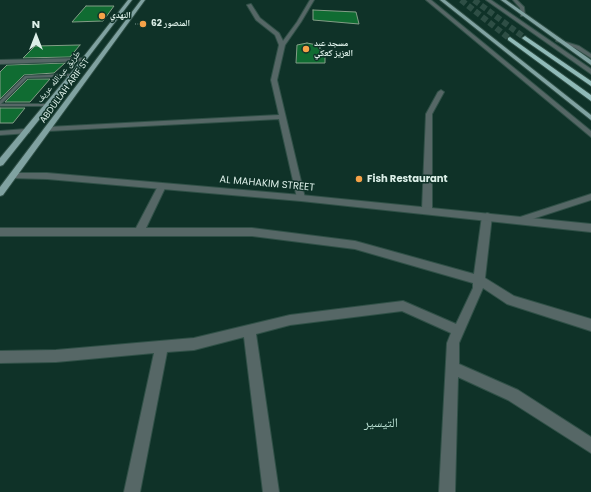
<!DOCTYPE html>
<meta charset="utf-8">
<style>
body{margin:0}
#map{position:relative;width:591px;height:492px;overflow:hidden;background:#0f3228;font-family:Poppins,sans-serif}
canvas{display:block}
.north{position:absolute;left:16px;top:16px;width:40px;height:40px;-webkit-text-stroke:3px #0f3228;paint-order:stroke;rotate:0deg;font-size:11px;font-weight:700;line-height:16px;text-align:center;color:#dcefe8}
.north::after{content:'';display:block;margin:auto;width:14px;height:18px;background:#dcefe8;clip-path:polygon(50% 0,100% 100%,50% 72%,0 100%)}
</style>
<div id="map">
<canvas width="591" height="492"></canvas>
<div class="north">N</div>
</div>
<script>
const g = document.querySelector('canvas').getContext('2d');
g.lineJoin = 'round';
function fillPath(path, color) {
  g.fillStyle = color;
  g.fill(path, 'evenodd');
}
function poly(rows) {
  const path = new Path2D();
  for (const r of rows) {
    path.moveTo(r[0], r[1]);
    for (let i = 2; i < r.length; i += 2) path.lineTo(r[i], r[i + 1]);
  }
  return path;
}
function trace(path, color, width, dash) {
  g.strokeStyle = color;
  g.lineWidth = width;
  g.lineCap = dash ? 'butt' : 'round';
  g.setLineDash(dash || []);
  g.stroke(path);
}
function label(font, color, halo, rows, align = 'center') {
  g.font = font + ' Poppins,"Noto Naskh Arabic",sans-serif';
  g.lineWidth = 3;
  g.setLineDash([]);
  g.textBaseline = 'middle';
  g.strokeStyle = halo;
  g.fillStyle = color;
  for (const [text, x, y, turn = 0] of rows) {
    g.save();
    g.translate(x, y);
    g.rotate((+turn || 0) * Math.PI / 180);
    g.textAlign = isNaN(turn) ? turn : align;
    if (halo) g.strokeText(text, 0, 0);
    g.fillText(text, 0, 0);
    g.restore();
  }
}
const building = poly([
 [86,6,114,6,103,21,72,22,86,6],
 [313,10,356,12,359,24,313,20,313,10],
 [307,43,317,45,325,54,325,63,296,63,297,45,307,43],
 [80,45,70,57,23,58,35,46,80,45],
 [65,63,54,73,24,75,0,99,0,72,7,65,65,63],
 [28,79,50,79,30,102,5,102,28,79],
 [0,108,25,108,13,123,0,123,0,108]
]);
const motorwayTunnel = poly([
 [461,0,510,39],
 [474,0,525,38]
]);
const path = poly([
 [135,24,143,24]
]);
const service = poly([
 [72,74,73,74,73,76,27,78,1,104,49,104,49,106,0,106,0,101,25,76,72,74]
]);
const minor = poly([
 [310,0,314,0,301,22,285,45,277,80,305,198,304,200,298,200,297,198,279,119,48,131,44,129,48,127,279,115,271,80,279,45,275,35,256,20,247,5,251,4,260,18,279,33,283,41,297,22,310,0],
 [86,58,86,60,84,61,0,64,0,60,86,58],
 [441,90,444,92,432,114,432,210,427,213,422,210,426,114,438,92,441,90],
 [26,129,30,131,29,133,0,135,0,131,26,129],
 [162,183,166,186,146,228,252,228,355,241,474,274,482,216,487,213,490,214,492,216,485,278,514,296,591,319,591,331,507,304,483,288,459,343,459,364,518,390,591,437,591,453,508,400,458,377,455,492,439,492,447,343,451,333,402,311,290,325,256,334,279,492,263,492,244,337,194,350,167,352,140,492,124,492,154,353,56,362,0,363,0,351,56,350,194,338,290,315,403,301,456,324,473,288,473,283,355,249,252,236,0,236,0,228,136,228,158,186,162,183],
 [591,194,591,200,520,223,515,220,517,218,591,194]
]);
const tertiary = poly([
 [426,0,431,0,591,131,591,137,426,0],
 [486,0,491,0,591,69,591,74,486,0],
 [513,0,517,0,524,7,525,16,521,16,520,8,513,0],
 [556,39,579,46,591,54,591,58,575,48,556,41,556,39],
 [13,173,47,173,301,195,591,224,591,232,301,201,47,179,10,178,9,176,10,174,13,173]
]);
const primary = poly([
 [128,0,132,0,74,76,3,165,0,166,0,158,70,74,128,0],
 [141,0,145,0,3,195,0,196,0,187,141,0],
 [440,0,445,0,591,115,591,120,440,0],
 [501,0,506,0,591,60,591,65,501,0]
]);
const motorway = poly([
 [525,36,591,81,591,86,523,39,522,38,525,36],
 [510,37,591,95,591,101,508,40,508,38,510,37]
]);
const markers = [
 [102,16,4,"#f6a248"],
 [143,24,4,"#f6a248"],
 [306,49,4,"#f6a248"],
 [359,179,4,"#f6a248"]
];
const farPoinames = [
 ["النهدي",110,16],
 ["المنصور 62",151,24],
 ["مسجد عبد",314,44],
 ["العزيز كعكي",314,54]
];
const farStreetnames = [
 ["طريق عبدالله عريف",59,77,-51],
 ["ABDULLAH ARIF ST",65,91,-54]
];
const poiNames = [
 ["Fish Restaurant",367,179]
];
const streetNames = [
 ["AL MAHAKIM STREET",267,184,5]
];
const nearNeighbourhoodnames = [
 ["التيسير",381,424]
];
fillPath(building, '#106c32');
trace(building, '#839e87', 1);
trace(motorwayTunnel, '#2e4e45', 6, [6, 3]);
trace(service, '#305047', 2);
trace(minor, '#305047', 2);
trace(tertiary, '#305047', 2);
trace(primary, '#305047', 2);
trace(motorway, '#305047', 2);
trace(path, '#7f9991', 1, [1, 1.5]);
fillPath(service, '#566766');
fillPath(minor, '#566766');
fillPath(tertiary, '#566766');
fillPath(primary, '#80a2a1');
fillPath(motorway, '#90bab8');
for (const [x, y, r, color] of markers) {
  const dot = new Path2D();
  dot.arc(x, y, r, 0, 2 * Math.PI);
  g.fillStyle = color;
  g.fill(dot);
  trace(dot, '#0f3228', 1.5);
}
label('bold 9px', '#dcefe8', '#0f3228', farPoinames, 'left');
label('9px', '#dcefe8', '#0f3228', farStreetnames);
label('bold 10px', '#dcefe8', '#0f3228', poiNames, 'left');
label('10px', '#dcefe8', '#0f3228', streetNames);
label('13px', '#bbe1d4', '#0f3228', nearNeighbourhoodnames);
</script>
